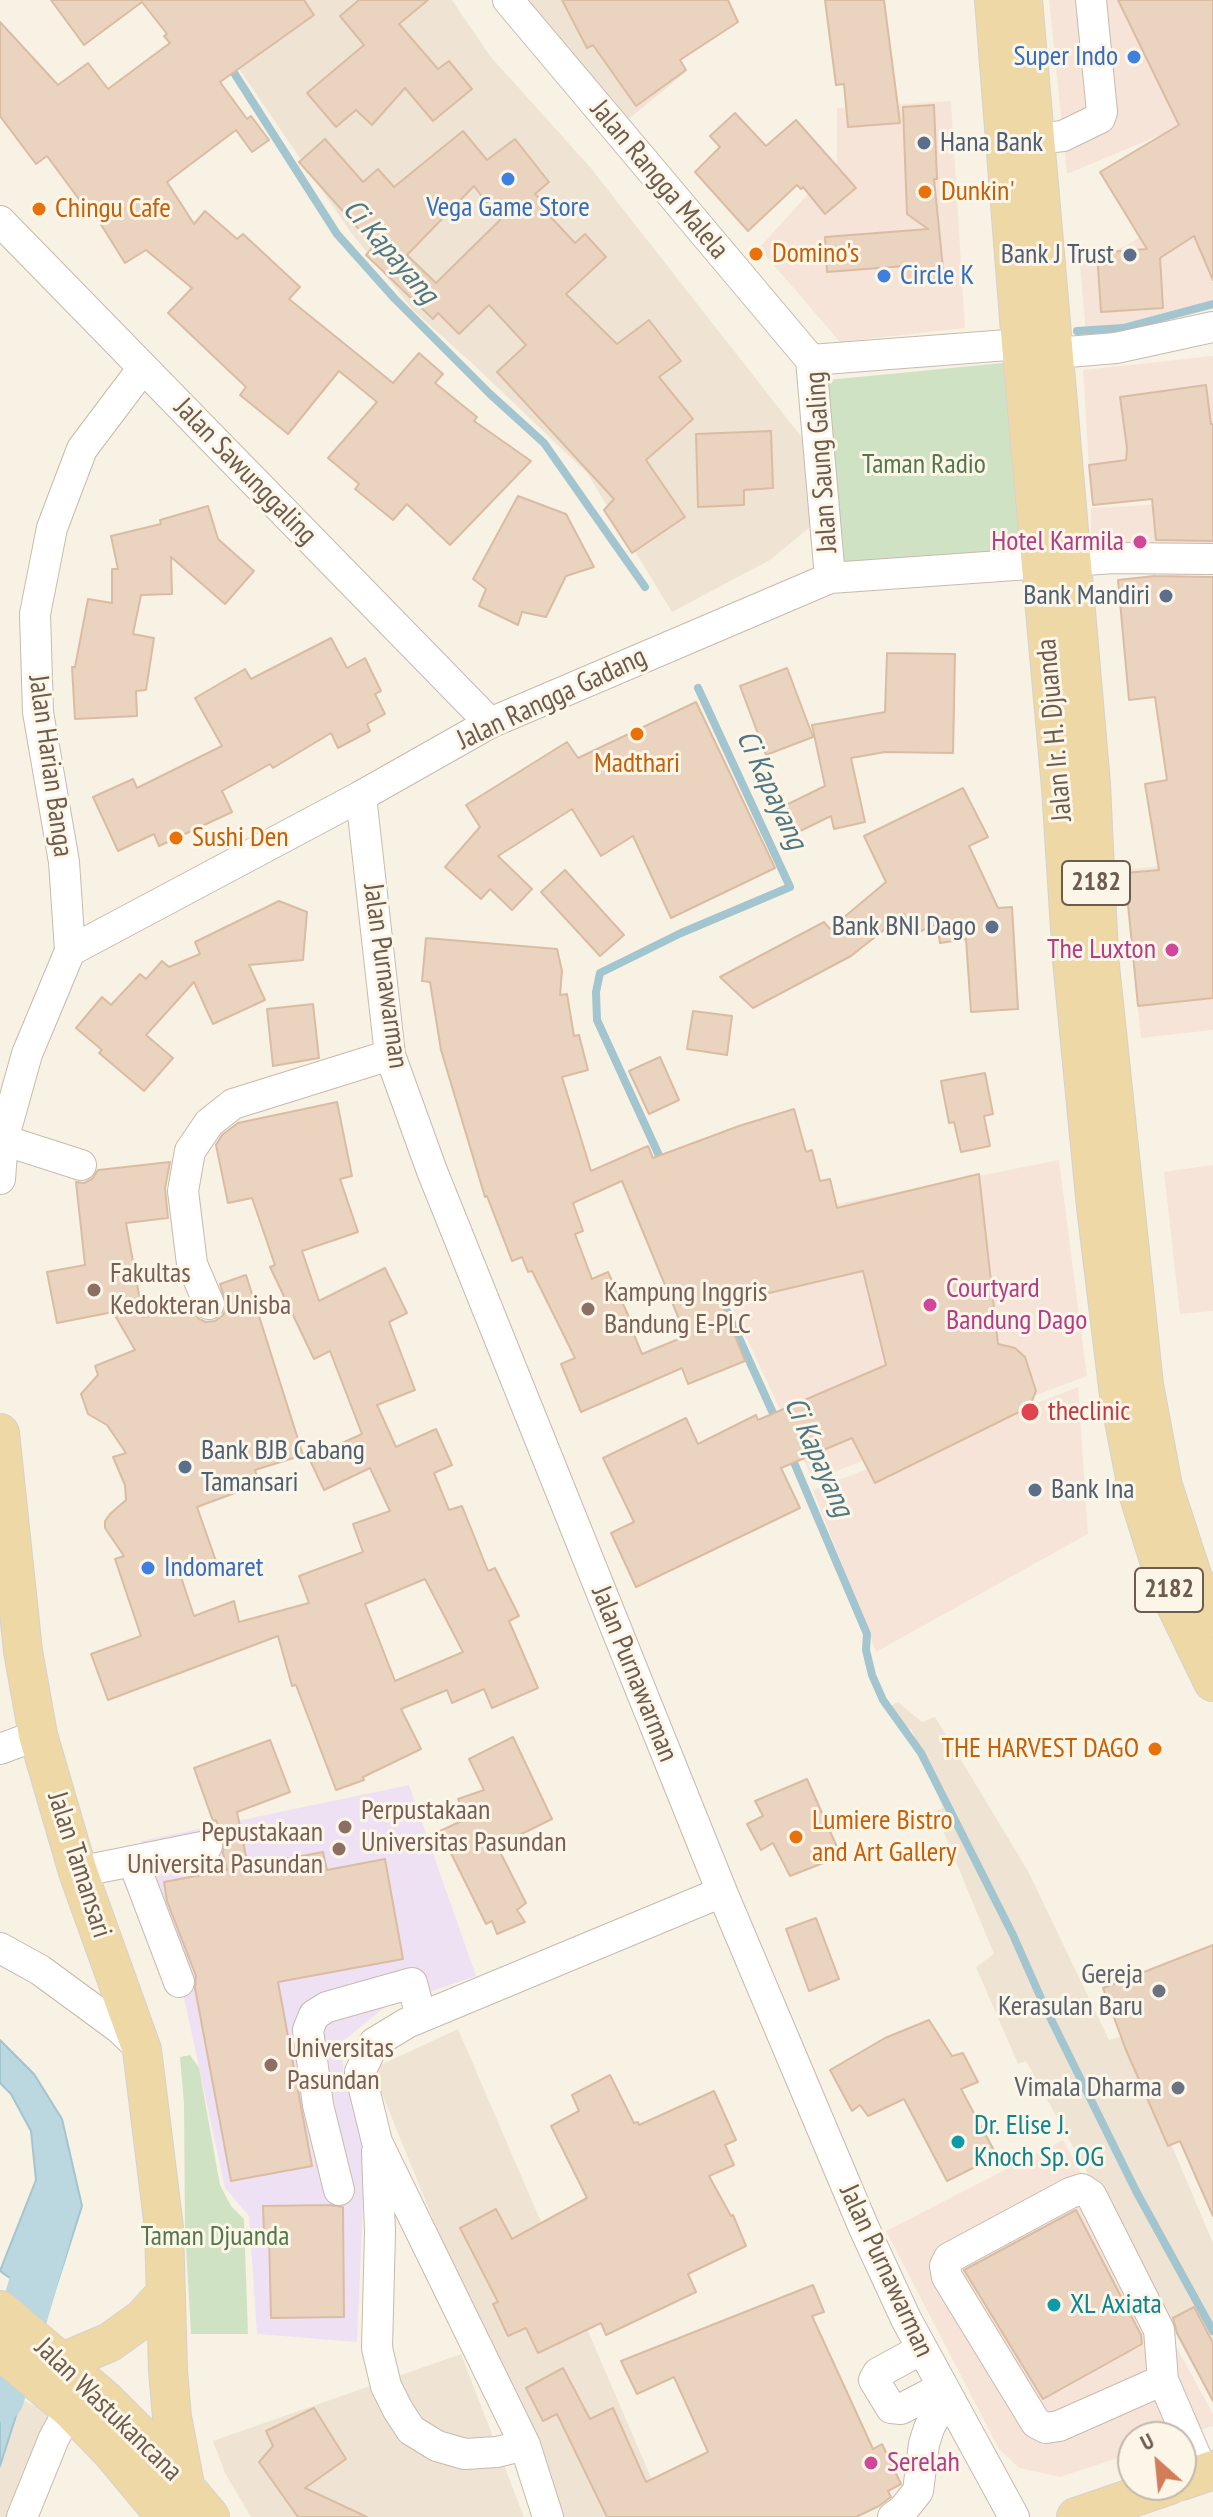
<!DOCTYPE html>
<style>
body{margin:0}
#map{position:relative;width:1213px;height:2517px;overflow:hidden;background:#f8f2e4;font-family:"PT Sans Narrow",sans-serif}
canvas{display:block}
.north{position:absolute;left:1117px;top:2421px;width:80px;height:80px;box-sizing:border-box;background:#fcf6e9;border:2px solid #c3b8ab;border-radius:50%;rotate:333deg;font-size:22px;font-weight:700;line-height:32px;text-align:center;color:#6d5b4d}
.north::after{content:'';display:block;margin:auto;width:28px;height:36px;background:#d27d59;clip-path:polygon(50% 0,100% 100%,50% 72%,0 100%)}
</style>
<div id="map">
<canvas width="1213" height="2517"></canvas>
<div class="north">U</div>
</div>
<script>
const g = document.querySelector('canvas').getContext('2d');
g.lineJoin = 'round';
function fillPath(path, color) {
  g.fillStyle = color;
  g.fill(path, 'evenodd');
}
function poly(rows) {
  const path = new Path2D();
  for (const r of rows) {
    path.moveTo(r[0], r[1]);
    for (let i = 2; i < r.length; i += 2) path.lineTo(r[i], r[i + 1]);
  }
  return path;
}
function trace(path, color, width, dash) {
  g.strokeStyle = color;
  g.lineWidth = width;
  g.lineCap = dash ? 'butt' : 'round';
  g.setLineDash(dash || []);
  g.stroke(path);
}
function label(font, color, halo, rows, align = 'center') {
  g.font = font + ' "PT Sans Narrow",sans-serif';
  g.lineWidth = 6;
  g.setLineDash([]);
  g.textBaseline = 'middle';
  g.strokeStyle = halo;
  g.fillStyle = color;
  for (const [text, x, y, turn = 0] of rows) {
    g.save();
    g.translate(x, y);
    g.rotate((+turn || 0) * Math.PI / 180);
    g.textAlign = isNaN(turn) ? turn : align;
    if (halo) g.strokeText(text, 0, 0);
    g.fillText(text, 0, 0);
    g.restore();
  }
}
const residential = poly([
 [192,0,452,0,490,56,590,167,807,444,820,519,770,560,672,612,587,473,474,365,414,311,349,230],
 [509,0,682,0,645,22,686,72,609,135],
 [898,1702,922,1722,935,1717,1028,1871,1109,2040,1125,2035,1213,2243,1213,2402,1026,2061,1018,2064,976,1967,994,1954,935,1811,943,1808,911,1729,901,1731,888,1707],
 [458,2029,668,2517,554,2517,372,2069],
 [461,2354,524,2517,251,2517,225,2473,213,2441],
 [16,2397,52,2414,19,2517,0,2517,0,2439]
]);
const commercial = poly([
 [1049,0,1213,0,1213,113,1067,174],
 [951,101,965,328,840,342,759,248,837,162,837,108],
 [1213,193,1213,307,1105,335,1086,335,1080,265,1127,245],
 [1213,356,1213,494,1091,500,1083,370],
 [1213,502,1213,563,1091,567,1091,508],
 [1213,860,1213,1030,1141,1038,1123,870],
 [1059,1160,1087,1376,813,1480,697,1232],
 [1213,1165,1213,1311,1180,1314,1164,1172],
 [1078,1387,1088,1534,876,1652,813,1490],
 [1063,2140,1213,2414,1213,2426,1180,2437,1133,2437,1133,2453,1060,2477,1019,2468,999,2449,886,2231]
]);
const education = poly([
 [409,1785,476,1976,385,2007,342,2042,344,2088,360,2088,365,2158,357,2342,257,2334,249,2216,225,2188,181,1984,141,1841]
]);
const green = poly([
 [1003,363,1020,551,845,567,827,380],
 [190,2055,199,2068,220,2185,231,2206,244,2219,248,2334,191,2334,185,2230,184,2104,180,2057]
]);
const water = poly([
 [0,2040,34,2074,62,2119,82,2206,50,2306,0,2271,36,2180,31,2131,11,2094,0,2083,0,2040],
 [0,2373,23,2394,0,2466,0,2373]
]);
const stream = poly([
 [229,65,337,234,395,299,490,394,544,443,645,587],
 [1077,331,1123,328,1213,304],
 [662,1162,597,1020,596,992,600,973,681,933,790,887,698,688],
 [720,1296,777,1422],
 [790,1453,867,1634,866,1650,872,1675,883,1700,921,1753,1013,1935,1044,2005,1136,2191,1213,2331]
]);
const river = poly([
 [0,2398,48,2231]
]);
const building = poly([
 [51,0,304,0,314,15,220,82,247,119,251,116,269,140,252,152,236,130,167,182,194,224,205,211,237,239,243,234,300,287,289,299,393,383,419,353,443,374,435,383,477,417,474,421,531,461,450,545,407,504,393,520,355,489,359,484,328,458,377,402,339,371,288,434,240,395,246,387,168,313,192,288,146,250,125,263,85,199,81,202,47,156,36,164,0,116,0,22,58,85,88,63,108,89,170,43,164,36,167,34,142,2,84,45,51,0],
 [359,0,428,0,399,24,438,69,449,61,472,89,433,121,405,88,372,125,356,110,336,127,307,93,364,45,340,16,359,0],
 [562,0,728,0,738,22,680,60,686,70,636,106,593,45,587,48,562,0],
 [825,0,884,0,900,123,848,127,844,84,836,85,825,0],
 [1118,0,1213,0,1213,280,1194,236,1160,258,1163,308,1101,312,1097,253,1147,249,1100,172,1179,125,1118,0],
 [934,105,937,179,934,179,944,278,906,282,905,266,827,272,825,237,928,229,907,214,903,107,934,105],
 [735,113,766,146,796,120,856,188,825,214,803,187,801,189,797,185,748,231,695,172,720,147,710,136,735,113],
 [463,131,487,160,515,139,549,182,535,194,551,210,547,213,575,243,585,234,606,257,566,294,617,344,649,320,681,361,659,377,693,419,646,460,685,517,632,553,604,510,614,499,497,372,526,345,489,305,459,334,438,313,433,319,366,255,374,246,299,162,325,139,363,182,378,169,394,187,463,131],
 [474,186,500,220,436,283,407,255,474,186],
 [1206,385,1211,424,1213,424,1213,541,1156,540,1152,499,1093,505,1089,465,1126,460,1127,448,1120,397,1206,385],
 [771,431,773,488,744,490,744,505,698,507,696,434,771,431],
 [518,496,566,514,594,567,566,576,546,617,522,612,518,625,479,606,486,589,473,579,518,496],
 [208,506,218,539,254,571,225,604,171,557,172,594,141,595,133,634,154,638,146,690,136,691,137,716,75,719,72,667,75,667,88,599,112,603,112,569,118,569,111,536,161,524,160,520,208,506],
 [1155,576,1213,577,1213,998,1138,1006,1125,873,1159,870,1145,784,1167,780,1155,697,1129,700,1118,580,1155,576],
 [331,638,347,668,365,658,381,691,375,694,385,714,367,724,370,731,338,748,331,733,273,768,270,764,222,791,232,812,159,846,154,834,118,851,93,797,133,779,137,788,222,746,195,698,245,669,251,679,331,638],
 [887,653,955,654,953,753,885,752,851,758,865,822,834,829,831,816,796,833,786,805,825,786,812,725,885,712,887,653],
 [787,668,813,737,766,755,740,686,787,668],
 [696,702,775,868,671,918,633,836,601,856,572,809,498,856,532,889,512,910,490,889,481,899,445,867,480,827,466,805,567,742,578,758,696,702],
 [963,788,988,837,969,846,998,908,1012,907,1018,1009,971,1012,966,939,940,943,937,924,914,934,904,914,851,956,753,1008,720,977,824,922,830,929,886,882,864,836,963,788],
 [565,870,624,935,600,956,541,892,565,870],
 [279,901,307,912,303,960,249,965,265,1000,213,1024,194,982,146,1035,173,1058,144,1091,99,1053,102,1050,76,1028,102,997,111,1005,140,974,146,979,162,961,169,967,200,954,195,942,279,901],
 [426,938,557,949,562,971,560,995,567,994,574,1036,579,1035,588,1070,562,1077,591,1171,648,1146,653,1158,739,1126,794,1109,806,1152,812,1150,820,1181,830,1179,837,1208,979,1174,998,1344,1015,1348,1025,1357,1036,1391,1032,1401,1021,1411,875,1483,852,1438,781,1468,800,1508,636,1587,611,1533,634,1522,603,1458,686,1418,698,1444,756,1415,758,1420,886,1365,863,1271,722,1304,745,1361,688,1384,682,1368,581,1412,561,1364,575,1358,532,1271,528,1272,522,1257,512,1261,487,1196,485,1197,441,1050,430,982,422,981,426,938],
 [622,1181,686,1336,642,1354,627,1318,629,1317,608,1272,592,1279,575,1234,583,1231,573,1203,622,1181],
 [313,1004,319,1058,273,1066,267,1009,313,1004],
 [693,1011,732,1016,727,1055,687,1049,693,1011],
 [660,1057,679,1100,649,1114,629,1071,660,1057],
 [985,1073,993,1114,984,1116,990,1146,961,1152,954,1122,949,1123,941,1081,985,1073],
 [337,1102,352,1176,340,1179,358,1232,302,1251,319,1301,385,1268,407,1313,389,1322,415,1390,377,1405,396,1447,436,1429,452,1465,434,1473,449,1510,462,1506,488,1571,495,1568,519,1616,509,1621,538,1688,492,1708,484,1689,452,1703,447,1690,401,1709,421,1749,363,1777,364,1780,336,1790,296,1685,292,1686,278,1636,108,1700,91,1654,141,1636,115,1559,124,1556,105,1528,105,1521,110,1514,126,1500,125,1485,113,1457,126,1453,107,1425,88,1414,81,1394,98,1375,95,1366,135,1350,113,1312,57,1323,47,1272,85,1265,76,1182,84,1183,92,1179,98,1170,170,1162,165,1188,168,1218,126,1223,143,1317,190,1305,199,1319,206,1322,215,1321,223,1315,227,1307,220,1284,246,1275,303,1455,255,1470,259,1484,197,1507,217,1564,181,1577,194,1616,234,1601,239,1622,309,1603,299,1576,363,1552,353,1524,390,1511,370,1468,324,1490,309,1458,362,1434,330,1351,314,1359,270,1267,275,1265,252,1198,228,1203,216,1145,222,1135,238,1123,337,1102],
 [425,1579,463,1652,395,1681,365,1604,425,1579],
 [513,1737,552,1819,497,1846,526,1903,517,1910,525,1922,497,1934,492,1921,486,1924,440,1831,466,1819,458,1799,484,1790,469,1759,513,1737],
 [270,1740,290,1792,237,1812,248,1866,323,1852,327,1870,385,1859,403,1959,278,1982,312,2166,231,2181,195,1988,196,1976,167,1901,164,1882,227,1870,223,1853,224,1842,216,1820,213,1821,194,1768,270,1740],
 [807,1779,841,1856,790,1876,773,1843,761,1850,747,1824,763,1816,755,1801,807,1779],
 [816,1918,839,1979,809,1991,786,1929,816,1918],
 [1213,1945,1213,2216,1180,2141,1168,2146,1126,2050,1103,1988,1213,1945],
 [929,2020,952,2056,963,2053,978,2082,961,2089,997,2156,947,2181,904,2099,868,2116,860,2105,852,2111,830,2070,885,2038,929,2020],
 [610,2075,634,2123,638,2122,639,2125,714,2091,736,2140,725,2145,734,2165,709,2176,731,2216,733,2215,746,2246,688,2274,696,2292,606,2335,601,2323,538,2353,526,2328,508,2336,493,2304,498,2302,460,2228,496,2209,512,2239,587,2198,551,2126,579,2111,572,2095,610,2075],
 [329,2205,343,2207,344,2317,271,2318,269,2233,264,2233,263,2206,329,2205],
 [1076,2210,1141,2335,1142,2344,1043,2399,964,2270,1076,2210],
 [813,2285,824,2312,812,2316,873,2449,882,2444,901,2484,888,2491,891,2497,879,2506,856,2517,607,2517,557,2414,543,2421,526,2388,563,2368,590,2419,613,2408,646,2482,708,2452,674,2377,637,2394,621,2361,813,2285],
 [1194,2307,1213,2343,1213,2401,1177,2333,1173,2318,1194,2307],
 [314,2408,346,2459,305,2488,367,2517,298,2517,259,2462,273,2446,266,2431,314,2408]
]);
const minor = poly([
 [508,0,811,360],
 [1036,139,1063,136,1100,118,1102,112,1091,0],
 [0,221,490,723],
 [1055,353,1116,348,1213,327],
 [811,360,830,578],
 [811,360,1021,344],
 [361,796,390,1055,432,1171,722,1892,864,2228,906,2319,1014,2517],
 [70,951,361,796,490,723,830,578,1114,558,1213,559],
 [3,1140,81,1165],
 [0,1179,3,1140,27,1054,70,951,64,862,38,712,35,614,52,528,82,449,143,368],
 [209,1304,192,1264,183,1191,190,1151,209,1123,233,1104,390,1055],
 [0,1749,38,1735],
 [133,1861,179,1982],
 [78,1872,207,1846],
 [0,1948,40,1970,119,2028,141,2049],
 [377,2152,380,2232,377,2348,386,2386,398,2410,411,2430,437,2446,465,2454,497,2452,525,2445],
 [339,2190,318,2105,308,2030,314,2015,327,2007,412,1983,421,2017],
 [922,2349,878,2373,874,2380,891,2408,901,2409,943,2387],
 [1163,2380,1159,2330,1091,2195,1082,2189,1070,2193,949,2258,945,2266,947,2277,1036,2423,1046,2428,1059,2426,1163,2380,1203,2473],
 [22,2517,54,2438,70,2409],
 [548,2517,525,2445,377,2142,360,2072,374,2043,407,2023,722,1892],
 [893,2517,903,2510,918,2491,924,2444,929,2428,938,2411,951,2401]
]);
const major = poly([
 [994,0,1021,344,1061,788,1072,960,1096,1207,1119,1395,1138,1493,1168,1589,1213,1682],
 [1023,0,1091,784,1099,956,1144,1385,1163,1486,1193,1578,1213,1618],
 [0,1433,23,1651,38,1735,78,1872,142,2050,164,2228,168,2371,172,2417,185,2485],
 [0,2310,104,2399,146,2441,210,2517],
 [0,2350,70,2409,109,2449,166,2517],
 [63,2362,110,2342,142,2319,166,2293],
 [1181,2481,1213,2470],
 [1076,2517,1170,2485]
]);
const markers = [
 [1134,57,8,"#3f7fe0"],
 [924,143,8,"#5c6f8a"],
 [508,179,8,"#3f7fe0"],
 [925,192,8,"#e8710a"],
 [39,209,8,"#e8710a"],
 [756,254,8,"#e8710a"],
 [1130,255,8,"#5c6f8a"],
 [884,276,8,"#3f7fe0"],
 [1140,542,8,"#d1479c"],
 [1166,596,8,"#5c6f8a"],
 [637,734,8,"#e8710a"],
 [176,838,8,"#e8710a"],
 [992,927,8,"#5c6f8a"],
 [1172,950,8,"#d1479c"],
 [94,1290,8,"#8d6e63"],
 [930,1305,8,"#d1479c"],
 [588,1309,8,"#8d6e63"],
 [1030,1412,10,"#e0444e"],
 [185,1467,8,"#5c6f8a"],
 [1035,1490,8,"#5c6f8a"],
 [148,1568,8,"#3f7fe0"],
 [1155,1749,8,"#e8710a"],
 [345,1827,8,"#8d6e63"],
 [796,1837,8,"#e8710a"],
 [339,1849,8,"#8d6e63"],
 [1159,1991,8,"#6b7280"],
 [271,2065,8,"#8d6e63"],
 [1178,2088,8,"#6b7280"],
 [958,2142,8,"#0f9aa8"],
 [1054,2305,8,"#0f9aa8"],
 [871,2463,8,"#d1479c"]
];
const shields = [
 [1096,883,68],
 [1169,1590,68]
];
const shieldNames = [
 ["2182",1096,883],
 ["2182",1169,1590]
];
const shopNames = [
 ["Super Indo",1118,57,"right"],
 ["Vega Game Store",508,208,"center"],
 ["Circle K",900,276],
 ["Indomaret",164,1568]
];
const serviceNames = [
 ["Hana Bank",940,143],
 ["Bank J Trust",1114,255,"right"],
 ["Bank Mandiri",1150,596,"right"],
 ["Bank BNI Dago",976,927,"right"],
 ["Bank BJB Cabang",201,1451],
 ["Tamansari",201,1483],
 ["Bank Ina",1051,1490]
];
const streetNames = [
 ["Jalan Rangga Malela",659,180,50],
 ["Jalan Saung Galing",822,462,-94],
 ["Jalan Sawunggaling",245,472,46],
 ["Jalan Rangga Gadang",552,699,-25],
 ["Jalan Ir. H. Djuanda",1055,730,-95],
 ["Jalan Harian Banga",50,766,82],
 ["Jalan Purnawarman",385,976,82],
 ["Jalan Purnawarman",634,1674,68],
 ["Jalan Tamansari",79,1865,72],
 ["Jalan Purnawarman",886,2271,65],
 ["Jalan Wastukancana",108,2410,44]
];
const foodNames = [
 ["Dunkin'",941,192],
 ["Chingu Cafe",55,209],
 ["Domino's",772,254],
 ["Madthari",637,764,"center"],
 ["Sushi Den",192,838],
 ["THE HARVEST DAGO",1139,1749,"right"],
 ["Lumiere Bistro",812,1821],
 ["and Art Gallery",812,1853]
];
const parkNames = [
 ["Taman Radio",924,465],
 ["Taman Djuanda",215,2237]
];
const hotelNames = [
 ["Hotel Karmila",1124,542],
 ["The Luxton",1156,950],
 ["Courtyard",946,1289,"left"],
 ["Bandung Dago",946,1321,"left"],
 ["Serelah",887,2463,"left"]
];
const educationNames = [
 ["Fakultas",110,1274],
 ["Kedokteran Unisba",110,1306],
 ["Kampung Inggris",604,1293],
 ["Bandung E-PLC",604,1325],
 ["Perpustakaan",361,1811],
 ["Universitas Pasundan",361,1843],
 ["Pepustakaan",323,1833,"right"],
 ["Universita Pasundan",323,1865,"right"],
 ["Universitas",287,2049],
 ["Pasundan",287,2081]
];
const healthNames = [
 ["theclinic",1048,1412]
];
const worshipNames = [
 ["Gereja",1143,1975],
 ["Kerasulan Baru",1143,2007],
 ["Vimala Dharma",1162,2088]
];
const cultureNames = [
 ["Dr. Elise J.",974,2126],
 ["Knoch Sp. OG",974,2158],
 ["XL Axiata",1070,2305]
];
const waterNames = [
 ["Ci Kapayang",390,252,49],
 ["Ci Kapayang",771,790,65],
 ["Ci Kapayang",818,1457,66]
];
fillPath(residential, '#efe4d3');
fillPath(commercial, '#f7e4d9');
fillPath(education, '#efe1f4');
fillPath(green, '#cfe3c4');
fillPath(water, '#bbd7df');
trace(water, '#a3c5cf', 2);
trace(stream, '#a3c5cf', 8);
trace(river, '#bbd7df', 48);
fillPath(building, '#ead3bf');
trace(building, '#dabca2', 2);
trace(minor, '#c7baac', 32);
trace(major, '#d6d1cd', 40);
trace(minor, '#fff', 30);
trace(major, '#eed8a5', 38);
for (const [x, y, r, color] of markers) {
  const dot = new Path2D();
  dot.arc(x, y, r, 0, 2 * Math.PI);
  g.fillStyle = color;
  g.fill(dot);
  trace(dot, '#fcf6e9', 3);
}
for (const [x, y, w] of shields) {
  const box = new Path2D();
  box.roundRect(x - w / 2, y - 22, w, 44, 6);
  g.fillStyle = '#fcf6e9';
  g.fill(box);
  trace(box, '#6d5b4d', 2);
}
label('bold 26px', '#6d5b4d', null, shieldNames);
label('28px', '#366cbe', '#fcf6e9', shopNames, 'left');
label('28px', '#4e5e75', '#fcf6e9', serviceNames, 'left');
label('28px', '#6d5b4d', '#fcf6e9', streetNames);
label('28px', '#c56008', '#fcf6e9', foodNames, 'left');
label('28px', '#54774a', '#fcf6e9', parkNames);
label('28px', '#b23c85', '#fcf6e9', hotelNames, 'right');
label('28px', '#785e54', '#fcf6e9', educationNames, 'left');
label('28px', '#be3a42', '#fcf6e9', healthNames, 'left');
label('28px', '#5b616d', '#fcf6e9', worshipNames, 'right');
label('28px', '#0d838f', '#fcf6e9', cultureNames, 'left');
label('italic 30px', '#4e7783', '#fcf6e9', waterNames);
</script>
